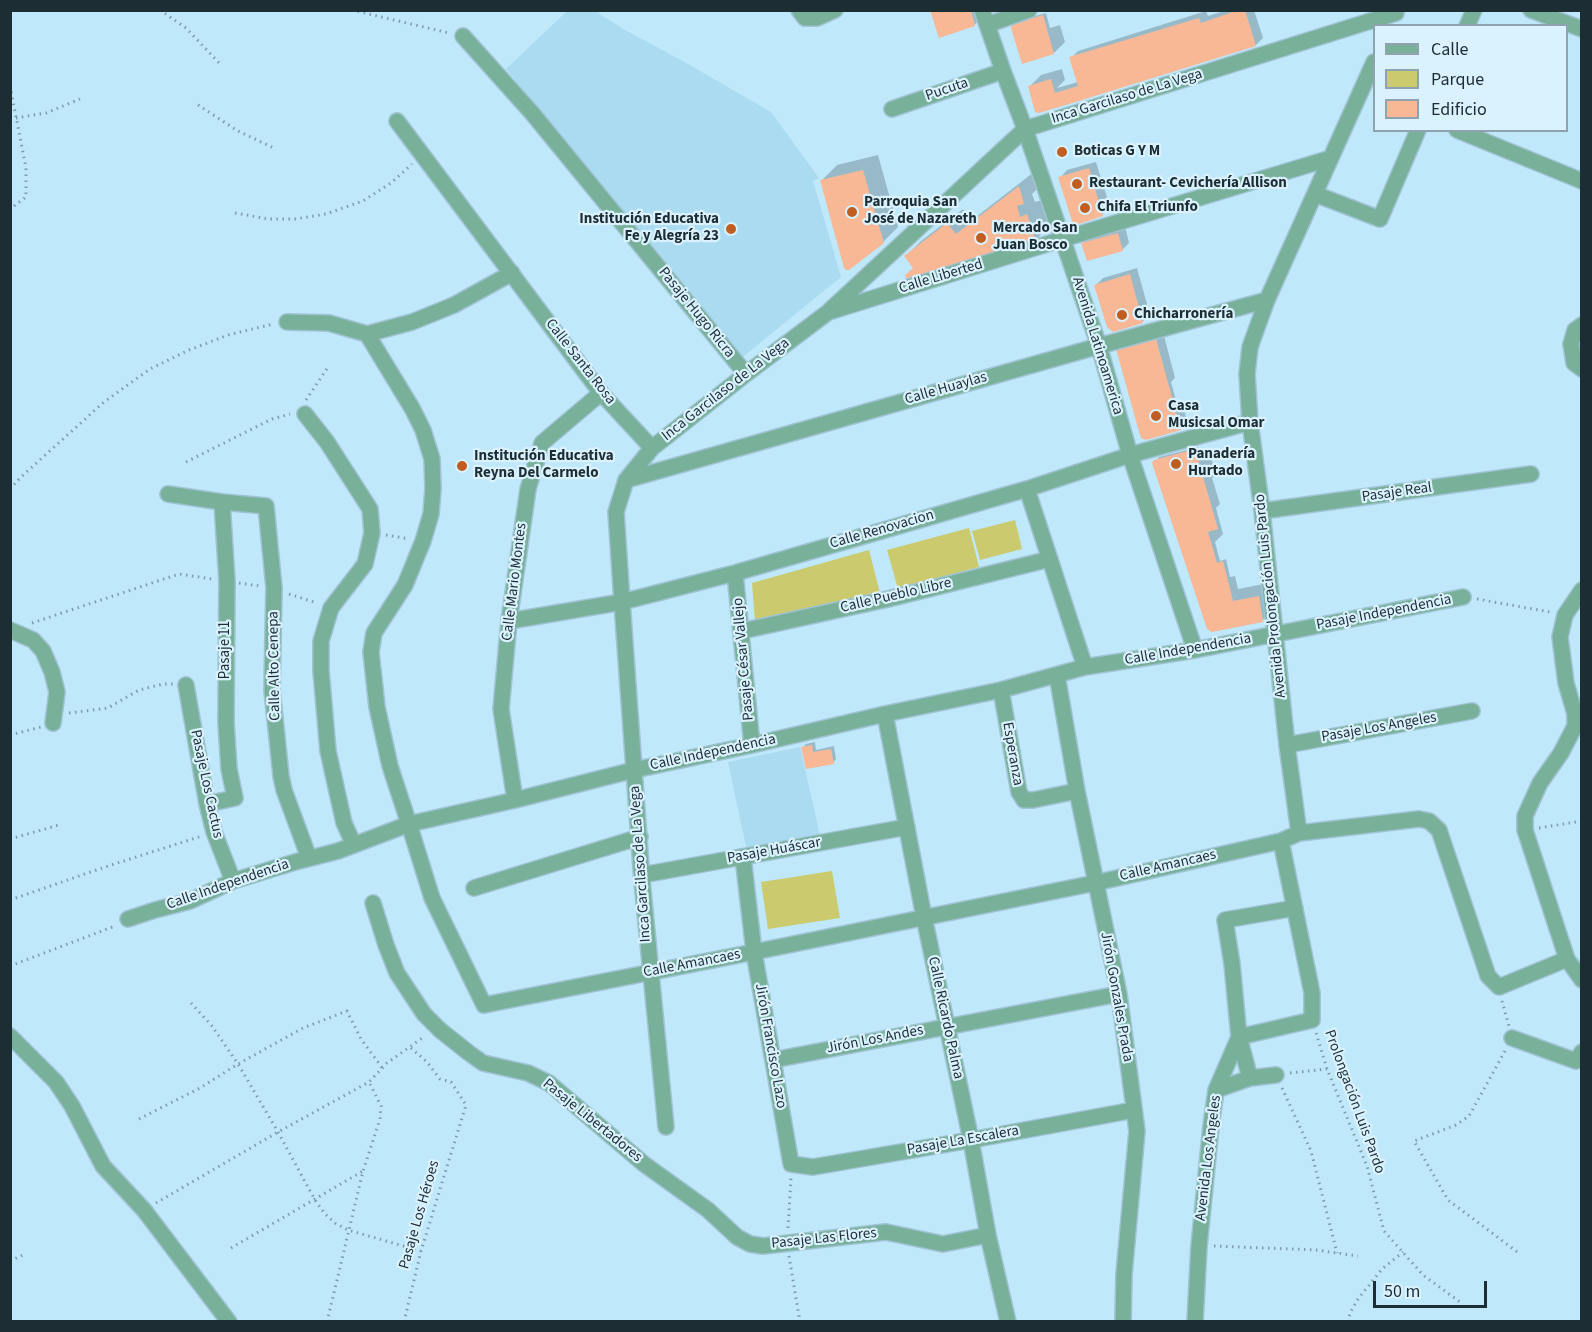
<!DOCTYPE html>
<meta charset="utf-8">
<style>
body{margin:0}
#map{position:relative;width:1592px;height:1332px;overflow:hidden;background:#bfe8fb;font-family:"Source Sans 3",sans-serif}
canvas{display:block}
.frame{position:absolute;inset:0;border:12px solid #1d2d34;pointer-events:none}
.legend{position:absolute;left:1373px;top:24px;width:195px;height:108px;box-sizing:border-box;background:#daf2fe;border:2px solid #8ea3ad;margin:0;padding:8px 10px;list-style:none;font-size:18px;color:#1d2d34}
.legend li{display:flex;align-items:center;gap:12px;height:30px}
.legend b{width:30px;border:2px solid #8ea3ad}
.scale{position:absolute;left:1373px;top:1281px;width:114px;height:27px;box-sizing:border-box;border:3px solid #1d2d34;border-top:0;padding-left:8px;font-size:18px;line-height:21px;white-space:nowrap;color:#1d2d34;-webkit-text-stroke:4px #daf2fe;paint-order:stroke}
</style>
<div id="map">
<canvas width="1592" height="1332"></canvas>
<div class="frame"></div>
<ul class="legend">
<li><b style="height:8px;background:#78b09a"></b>Calle</li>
<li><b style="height:16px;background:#cbca6e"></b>Parque</li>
<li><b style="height:16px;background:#f8b795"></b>Edificio</li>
</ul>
<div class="scale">50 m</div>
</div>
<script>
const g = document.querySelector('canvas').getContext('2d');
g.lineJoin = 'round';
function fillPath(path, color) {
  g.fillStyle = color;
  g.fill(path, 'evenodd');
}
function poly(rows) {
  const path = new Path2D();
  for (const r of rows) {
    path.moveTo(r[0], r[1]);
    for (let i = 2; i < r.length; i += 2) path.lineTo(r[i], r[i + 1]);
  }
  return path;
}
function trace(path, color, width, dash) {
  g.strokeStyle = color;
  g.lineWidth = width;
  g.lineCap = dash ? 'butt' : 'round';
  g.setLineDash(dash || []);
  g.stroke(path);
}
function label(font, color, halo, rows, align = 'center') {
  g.font = font + ' "Source Sans 3",sans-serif';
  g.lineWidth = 4.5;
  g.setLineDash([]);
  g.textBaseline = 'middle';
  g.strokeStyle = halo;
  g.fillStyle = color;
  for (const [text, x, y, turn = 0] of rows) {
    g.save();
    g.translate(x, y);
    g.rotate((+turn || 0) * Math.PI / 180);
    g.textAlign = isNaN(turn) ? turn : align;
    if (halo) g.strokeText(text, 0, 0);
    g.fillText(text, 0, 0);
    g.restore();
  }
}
const built = poly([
 [567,11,595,11,625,30,681,60,771,112,819,178,813,181,841,277,740,359,506,69],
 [800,747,820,835,747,851,728,762]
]);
const green = poly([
 [1015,520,1022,549,980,560,972,531],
 [969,528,979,567,898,589,887,550],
 [869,550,881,597,755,622,752,583],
 [832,871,840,918,768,929,761,882]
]);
const shadow = poly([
 [931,10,980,10,982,18,974,25],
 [1227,10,1254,10,1263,38,1256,45,1039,111,1030,86,1041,75,1062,69,1065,80,1057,88,1078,82,1071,58,1078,51,1206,11,1208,16],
 [1046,13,1050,28,1060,25,1065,42,1054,53,1014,25,1017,21],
 [878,155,898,227,883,242,822,180,837,165],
 [1096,162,1110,207,1103,214,1077,223,1060,178,1067,170],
 [1034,172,1039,187,1032,194,1035,202,1042,200,1050,225,1035,241,915,267,906,256,921,241,963,209,972,220],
 [1125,226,1129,243,1122,250,1083,243,1090,236],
 [1137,268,1150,315,1142,322,1096,285,1103,278],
 [1163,332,1175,378,1171,382,1179,412,1184,411,1188,422,1180,429,1118,350,1125,343],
 [1198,447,1201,457,1210,454,1216,474,1212,478,1220,504,1216,508,1223,534,1215,542,1220,561,1226,559,1230,577,1235,576,1238,589,1274,582,1277,606,1262,621,1212,631,1154,463,1159,457],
 [815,742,816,750,834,746,836,759,833,763,803,747,806,744]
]);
const building = poly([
 [930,10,971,10,975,26,939,38],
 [1239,10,1245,10,1256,46,1082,100,1039,113,1035,112,1028,86,1051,79,1055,93,1078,86,1069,57,1199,18,1201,23],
 [1043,15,1054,54,1022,64,1011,28,1012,24],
 [1089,168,1103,216,1076,225,1072,221,1058,177],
 [863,170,884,243,849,270,846,270,844,268,820,180],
 [1019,186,1024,204,1017,206,1020,217,1027,214,1036,242,908,282,905,275,913,268,904,256,947,223,956,234],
 [1118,233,1123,251,1087,261,1081,243],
 [1130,274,1143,323,1113,332,1107,327,1094,285],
 [1156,339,1181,430,1146,440,1141,438,1138,428,1116,349],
 [1195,449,1218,529,1208,532,1217,563,1223,561,1233,601,1259,596,1263,622,1212,632,1207,629,1152,463,1154,460],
 [812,745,813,752,831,749,834,764,806,769,801,747]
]);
const path = poly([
 [160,10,186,28,222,66],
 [352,10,449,33],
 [10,86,26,168,26,197,10,209],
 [198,105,238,131,276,149],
 [10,119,46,113,80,99],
 [235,213,269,219,295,219,326,214,363,201,391,183,412,164],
 [306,400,328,367],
 [186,462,272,419,290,414],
 [10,489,21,477,104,402,150,369,189,350,228,335,273,324],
 [386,535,409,539],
 [239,583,260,586],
 [289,594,317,603],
 [1477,599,1550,612],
 [32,623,179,574,212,579],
 [69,713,108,708,139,690,163,684,173,684],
 [10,735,41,727],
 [1539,828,1582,821],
 [10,839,59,825],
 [10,900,108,866,202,836],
 [10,966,115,926],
 [1502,1001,1509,1026],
 [191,1003,212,1026,238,1064,278,1132,315,1200,325,1214,335,1223,348,1230,421,1251],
 [1316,1033,1327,1069,1367,1166,1384,1231,1423,1275,1460,1302],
 [1505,1051,1469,1116,1456,1125,1414,1141,1448,1200,1520,1254],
 [1290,1073,1327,1069],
 [1282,1088,1311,1151,1337,1253],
 [139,1119,200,1088,238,1064,303,1028,347,1011,361,1039,383,1069],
 [156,1203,278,1132,369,1082,387,1063,425,1036],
 [788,1228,791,1178],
 [1214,1246,1316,1250,1358,1256],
 [231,1248,363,1171],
 [789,1256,800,1322],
 [10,1261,25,1254],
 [327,1322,363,1171,380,1119,381,1106,369,1082],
 [404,1322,421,1251,466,1105,451,1082,440,1079,427,1062,410,1047],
 [1348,1322,1350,1313,1358,1299,1382,1269,1403,1252]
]);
const minor = poly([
 [799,10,805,18,817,18,835,10],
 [982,10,1003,71,1025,129,1099,346,1130,455,1195,650],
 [1531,10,1582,29],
 [987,25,1029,10],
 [1467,26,1474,10],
 [463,36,532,113,746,374],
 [892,109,1003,71],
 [397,121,601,393,652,448],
 [1457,130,1582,181],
 [1315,194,1380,219,1418,130],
 [832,311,1063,239,1331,158],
 [287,322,329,323,367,334,412,322,454,305,512,273],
 [1582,325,1575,330,1571,344,1574,363,1582,369],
 [367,334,412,408,423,430,432,459,433,489,431,514,423,541,405,585,374,633,371,652,377,707,390,766,409,824,432,898,484,1005,754,952,1095,883,1281,841,1299,833,1419,819,1429,821,1439,830,1488,976,1499,987,1567,959],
 [305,414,327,442,370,509,372,533,365,564,331,608,321,641,321,671,328,751,344,823,354,845],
 [626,480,1099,346,1267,300],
 [1027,489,1085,667],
 [168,494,222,502,266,506,274,588,272,690,281,776,284,790,309,858],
 [1262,511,1531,474],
 [735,573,752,745],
 [1582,590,1565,615,1560,637,1566,683,1575,714,1575,726,1561,753,1540,783,1525,816,1525,830,1567,959,1582,980],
 [509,621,622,602,735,573,1027,489,1130,455,1250,422],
 [10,630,33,640,43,651,52,672,57,692,53,723],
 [742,631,888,599,1050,559],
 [1057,675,1077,791,1119,994,1137,1131,1124,1274,1123,1322],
 [186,685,207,804,214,832,233,881],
 [1001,690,1019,792,1024,800,1033,800,1077,791],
 [885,714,924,917,971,1140,988,1235,1008,1322],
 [1287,745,1472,711],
 [515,800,501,709,509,621,528,489,542,443,601,393],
 [207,804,235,798,229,769,226,722,227,581,222,502],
 [1299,833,1287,745,1262,511,1250,422,1247,374,1250,347,1267,300,1374,62],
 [743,857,754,952,791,1164,813,1167,971,1140,1134,1110],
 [642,875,907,827],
 [474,888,640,837],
 [373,903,386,945,397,973,424,1014,440,1030,469,1053,483,1063,528,1073,549,1083,644,1164,708,1210,737,1237,750,1244,763,1246,886,1232,943,1244,988,1235],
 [128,919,155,910,190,901,233,881,295,862,338,851,409,824,515,800,634,770,752,745,885,714,1001,690,1085,667,1195,650,1463,597],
 [10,1036,56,1082,72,1106,103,1166,144,1210,229,1322],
 [1512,1038,1576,1061,1582,1052],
 [773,1060,1119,994],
 [1250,1078,1239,1037,1232,964,1225,920,1295,908],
 [1216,1090,1250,1078,1276,1075],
 [666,1127,642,881,622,602,616,512,626,480,652,448,746,374,827,313,1025,129,1396,13],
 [1195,1322,1199,1246,1211,1126,1216,1090,1239,1037,1312,1020,1312,993,1281,841]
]);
const markers = [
 [1062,152,6,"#bf5e20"],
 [1077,184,6,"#bf5e20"],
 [1085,208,6,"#bf5e20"],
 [852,212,6,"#bf5e20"],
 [731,229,6,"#bf5e20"],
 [981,238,6,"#bf5e20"],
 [1122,315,6,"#bf5e20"],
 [1156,416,6,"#bf5e20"],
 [1176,464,6,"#bf5e20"],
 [462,466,6,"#bf5e20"]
];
const streetNames = [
 ["Pucuta",947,90,-19],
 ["Inca Garcilaso de La Vega",1127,97,-17],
 ["Calle Liberted",941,277,-17],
 ["Pasaje Hugo Ricra",696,313,51],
 ["Avenida Latinoamerica",1097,346,73],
 ["Calle Santa Rosa",580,362,52],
 ["Calle Huaylas",946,389,-16],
 ["Inca Garcilaso de La Vega",726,390,-38],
 ["Pasaje Real",1397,493,-8],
 ["Calle Renovacion",882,530,-16],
 ["Calle Mario Montes",515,582,-83],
 ["Calle Pueblo Libre",896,596,-13],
 ["Avenida Prolongación Luis Pardo",1271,596,-96],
 ["Pasaje Independencia",1384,613,-11],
 ["Pasaje 11",226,650,-90],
 ["Calle Independencia",1188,650,-10],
 ["Pasaje César Vallejo",744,659,-95],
 ["Calle Alto Cenepa",275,666,-91],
 ["Pasaje Los Angeles",1379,728,-10],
 ["Calle Independencia",713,753,-12],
 ["Esperanza",1012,754,80],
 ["Pasaje Los Cactus",206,784,78],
 ["Pasaje Huáscar",774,851,-10],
 ["Inca Garcilaso de La Vega",641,864,-94],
 ["Calle Amancaes",1168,866,-13],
 ["Calle Independencia",228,885,-19],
 ["Calle Amancaes",692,964,-11],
 ["Jirón Gonzales Prada",1116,997,80],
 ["Calle Ricardo Palma",945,1018,78],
 ["Jirón Los Andes",875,1040,-11],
 ["Jirón Francisco Lazo",770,1046,80],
 ["Prolongación Luis Pardo",1354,1102,70],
 ["Pasaje Libertadores",592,1121,39],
 ["Pasaje La Escalera",963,1141,-10],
 ["Avenida Los Angeles",1209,1158,-83],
 ["Pasaje Los Héroes",420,1215,-74],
 ["Pasaje Las Flores",824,1239,-6]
];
const poiNames = [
 ["Boticas G Y M",1074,152],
 ["Restaurant- Cevichería Allison",1089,184],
 ["Parroquia San",864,203],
 ["José de Nazareth",864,220],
 ["Chifa El Triunfo",1097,208],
 ["Institución Educativa",719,220,"right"],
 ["Fe y Alegría 23",719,237,"right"],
 ["Mercado San",993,229],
 ["Juan Bosco",993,246],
 ["Chicharronería",1134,315],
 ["Casa",1168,407],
 ["Musicsal Omar",1168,424],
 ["Panadería",1188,455],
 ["Hurtado",1188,472],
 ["Institución Educativa",474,457],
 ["Reyna Del Carmelo",474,474]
];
fillPath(built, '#abdbf1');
fillPath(green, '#cbca6e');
fillPath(shadow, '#0003');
fillPath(building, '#f8b795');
trace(minor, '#9fc3d3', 18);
trace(path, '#7e9dab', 3, [1.5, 4.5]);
trace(minor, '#78b09a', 15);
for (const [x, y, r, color] of markers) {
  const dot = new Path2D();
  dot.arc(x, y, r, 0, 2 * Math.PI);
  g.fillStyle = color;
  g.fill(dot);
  trace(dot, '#daf2fe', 2);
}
label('15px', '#1d2d34', '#daf2fe', streetNames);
label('bold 15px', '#1d2d34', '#daf2fe', poiNames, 'left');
</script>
